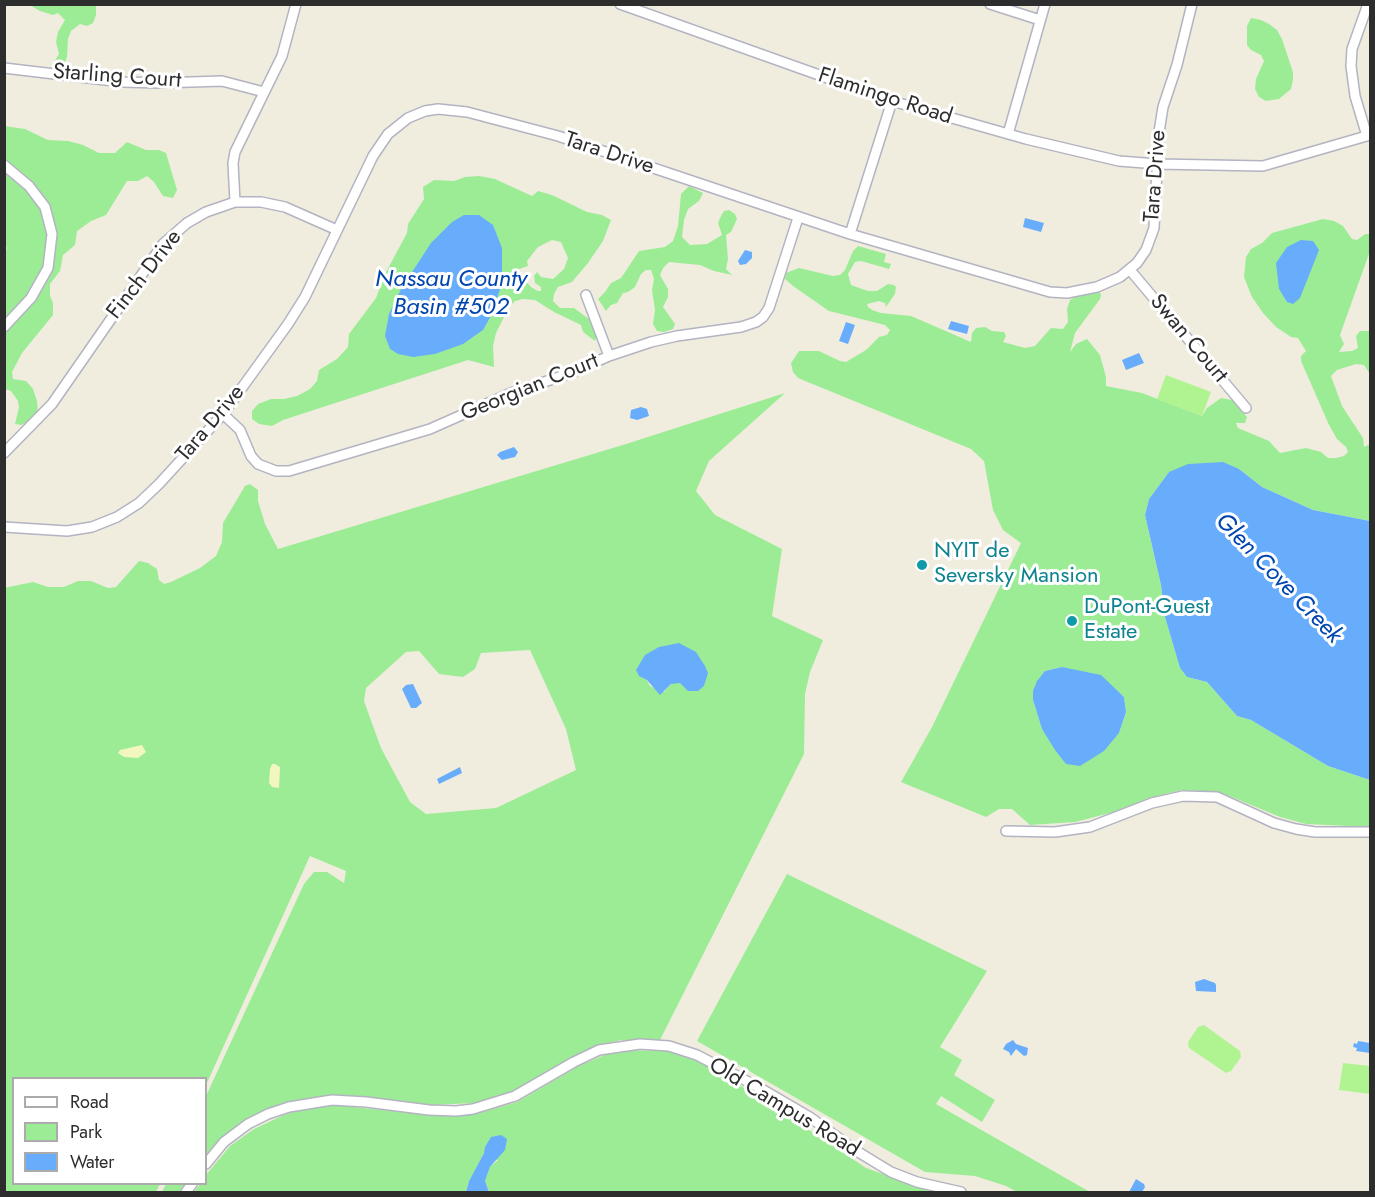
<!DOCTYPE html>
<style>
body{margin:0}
#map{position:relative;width:1375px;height:1197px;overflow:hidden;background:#f0eddf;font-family:Jost,sans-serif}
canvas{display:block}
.frame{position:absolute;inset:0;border:6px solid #2d2d2d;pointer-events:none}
.legend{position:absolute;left:12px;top:1077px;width:195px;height:108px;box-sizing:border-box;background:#fff;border:2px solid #ababab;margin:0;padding:8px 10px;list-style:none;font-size:18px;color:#2d2d2d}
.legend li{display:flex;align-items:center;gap:12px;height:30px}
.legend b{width:30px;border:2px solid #ababab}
</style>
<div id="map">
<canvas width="1375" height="1197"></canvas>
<div class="frame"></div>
<ul class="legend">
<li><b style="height:8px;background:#fff"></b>Road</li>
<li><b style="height:16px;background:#9cec96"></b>Park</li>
<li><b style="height:16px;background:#68adfc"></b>Water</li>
</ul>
</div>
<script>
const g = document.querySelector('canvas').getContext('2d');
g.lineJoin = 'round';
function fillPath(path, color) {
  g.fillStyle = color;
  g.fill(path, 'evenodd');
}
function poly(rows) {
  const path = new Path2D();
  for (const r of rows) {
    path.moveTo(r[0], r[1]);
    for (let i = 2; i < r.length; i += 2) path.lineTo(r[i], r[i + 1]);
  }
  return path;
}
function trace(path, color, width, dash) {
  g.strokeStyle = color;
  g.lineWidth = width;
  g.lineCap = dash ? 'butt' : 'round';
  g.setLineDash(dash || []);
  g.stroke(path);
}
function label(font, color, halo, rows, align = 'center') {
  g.font = font + ' Jost,sans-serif';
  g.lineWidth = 6;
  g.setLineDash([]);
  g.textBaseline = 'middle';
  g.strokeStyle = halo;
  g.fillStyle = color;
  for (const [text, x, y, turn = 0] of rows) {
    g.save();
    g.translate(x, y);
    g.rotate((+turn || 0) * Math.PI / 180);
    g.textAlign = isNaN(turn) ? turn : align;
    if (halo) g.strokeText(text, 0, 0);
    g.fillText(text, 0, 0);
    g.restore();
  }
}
const green = poly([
 [30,5,96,5,96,15,93,23,87,26,80,24,71,31,68,39,67,57,63,67,59,71,54,69,53,64,59,54,56,42,58,32,65,20,58,13,53,15,40,11],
 [1251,18,1261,20,1269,24,1277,30,1282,39,1293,72,1293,80,1291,89,1279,99,1266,101,1259,97,1255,89,1256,79,1264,61,1261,55,1251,50,1247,45,1247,26],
 [4,126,25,129,48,140,68,141,83,145,99,153,115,153,127,142,146,150,159,150,166,153,177,190,173,198,163,196,154,182,147,176,138,181,127,181,106,215,91,221,77,231,75,245,63,255,60,271,50,284,50,296,53,303,53,315,22,353,12,372,13,379,26,381,33,389,37,401,38,413,31,421,21,425,15,424,19,407,18,401,11,391,5,389,4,256,7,248,4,244],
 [479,176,495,179,532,196,538,191,552,195,587,212,602,215,611,220,603,241,588,263,572,282,558,287,554,294,553,301,560,308,574,308,589,319,597,335,595,341,583,332,581,325,554,312,535,300,523,299,515,301,509,307,496,333,493,346,494,367,468,360,283,420,272,426,259,424,252,419,252,411,258,404,271,399,284,399,297,396,310,389,317,381,319,370,337,359,348,347,349,334,376,298,385,274,407,233,408,224,424,199,423,187,434,180,454,181,465,177],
 [552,240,561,242,568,258,564,269,553,279,541,277,537,272,534,276,535,283,541,287,541,291,538,291,531,287,516,270,528,266,527,261,538,247],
 [689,186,703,193,699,201,688,209,684,220,682,237,690,245,707,244,722,235,718,223,721,216,724,211,729,210,735,214,737,219,731,232,726,235,728,259,726,269,732,275,714,271,700,265,669,262,663,268,660,275,668,289,668,297,663,307,675,324,673,329,664,332,657,331,653,324,655,310,652,290,654,279,651,270,646,270,641,274,635,287,628,292,623,293,617,303,611,305,606,311,598,299,605,292,611,283,621,278,639,251,665,247,673,241,678,226,681,194],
 [1323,219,1334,221,1343,226,1352,239,1357,240,1365,234,1370,234,1370,251,1340,335,1344,344,1339,352,1352,351,1358,348,1356,336,1360,331,1370,331,1370,374,1364,365,1356,364,1337,370,1331,376,1342,406,1363,438,1364,447,1370,444,1370,521,1313,510,1262,487,1239,469,1169,472,1149,499,1145,515,1161,585,1165,617,1180,668,1187,677,1207,682,1237,716,1251,720,1328,766,1370,780,1370,827,1306,824,1280,817,1220,792,1182,790,1149,798,1114,812,1075,822,1030,825,1012,809,999,809,986,817,901,782,932,727,1021,543,1003,530,993,510,984,461,971,449,798,378,793,372,791,363,799,351,819,351,840,361,846,362,866,350,879,337,887,335,890,330,885,325,829,311,793,286,785,279,786,273,799,268,833,276,840,275,845,270,853,251,858,246,886,254,884,262,891,264,889,269,861,261,855,262,848,274,851,285,868,291,877,291,888,284,894,285,896,287,895,294,886,307,885,303,879,301,867,304,868,307,872,310,881,313,911,316,971,342,972,333,976,328,985,327,992,331,1004,332,1006,336,1003,342,1025,348,1035,346,1051,328,1063,329,1068,322,1067,309,1070,300,1081,293,1099,291,1101,295,1100,299,1075,333,1070,352,1076,344,1087,339,1100,355,1106,377,1106,386,1142,393,1202,416,1207,408,1221,398,1232,400,1247,417,1245,423,1236,423,1238,428,1269,441,1280,453,1306,448,1321,452,1328,458,1336,458,1344,456,1348,452,1346,447,1337,439,1329,425,1301,361,1301,356,1306,351,1298,338,1291,337,1276,327,1263,313,1252,297,1244,277,1246,257,1251,249,1262,243,1272,233],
 [1062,667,1114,688,1124,697,1126,712,1119,733,1042,729,1033,700,1045,671],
 [785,393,709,461,696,491,715,515,782,549,772,616,823,640,810,672,805,694,804,754,660,1040,621,1040,598,1046,516,1090,495,1098,475,1103,430,1105,364,1097,332,1095,289,1102,267,1109,245,1122,220,1140,206,1157,206,1096,304,884,314,872,327,872,344,883,346,871,310,856,206,1085,206,1078,14,1078,14,1184,160,1184,156,1192,5,1192,4,588,33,582,48,587,64,587,78,581,91,581,108,588,116,587,139,561,148,563,157,569,159,580,164,584,171,582,200,568,216,556,222,542,223,523,245,486,250,484,258,490,258,501,265,524,278,549,626,444],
 [530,650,566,729,576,770,496,808,426,814,410,802,381,748,364,701,366,688,406,652,419,651,439,674,463,677,475,669,481,653],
 [708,672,671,684,664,692,650,686,647,680],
 [787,874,987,971,940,1047,962,1060,954,1075,995,1100,982,1122,941,1096,936,1104,1090,1192,1017,1192,1006,1186,975,1176,925,1172,697,1041],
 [622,1050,667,1051,700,1062,763,1099,866,1168,933,1192,489,1192,485,1181,490,1167,498,1160,484,1153,469,1181,466,1192,194,1192,200,1184,206,1184,206,1175,230,1146,254,1129,286,1114,310,1108,334,1105,429,1115,456,1116,479,1113,517,1102,577,1067,602,1056],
 [166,1184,187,1184,180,1192,162,1192]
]);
const sand = poly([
 [142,745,146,752,138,758,124,757,118,753,120,750],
 [272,764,275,764,280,767,279,788,272,787,269,783,270,769]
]);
const pitch = poly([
 [1166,375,1211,392,1202,416,1157,399],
 [1204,1025,1240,1051,1241,1057,1231,1071,1226,1073,1189,1048,1188,1042,1198,1027],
 [1343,1063,1370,1066,1370,1094,1339,1090]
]);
const water = poly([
 [464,215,479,215,493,225,502,248,502,283,492,314,483,330,463,344,435,354,413,357,398,354,390,349,385,336,389,314,401,289,431,243,452,222],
 [1025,218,1044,223,1041,232,1023,227],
 [1301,240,1313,241,1319,250,1300,298,1293,304,1287,302,1279,289,1276,263,1287,247],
 [745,250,752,252,752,258,746,264,740,265,738,261],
 [951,321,969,326,967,334,948,329],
 [846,322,855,325,848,344,839,341],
 [1139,353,1144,363,1126,370,1122,360],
 [641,407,647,409,649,416,637,420,630,418,631,410],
 [514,447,518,452,515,457,502,460,497,455,500,452],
 [1223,462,1239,469,1262,487,1313,510,1370,521,1370,780,1328,766,1251,720,1237,716,1207,682,1187,677,1180,668,1165,617,1161,585,1145,515,1149,499,1169,472,1188,464],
 [679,643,696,652,705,666,708,673,704,686,698,691,688,691,680,683,671,684,660,695,647,680,639,676,636,670,645,655,659,647],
 [1062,667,1101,675,1124,697,1126,712,1119,733,1104,751,1080,766,1066,764,1055,750,1042,729,1033,700,1033,691,1037,681,1045,671],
 [413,684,422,703,416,708,411,708,402,689,406,685],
 [460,767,462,773,439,784,437,779],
 [1204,979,1215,983,1216,985,1216,992,1196,991,1195,982],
 [1013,1040,1016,1044,1028,1048,1027,1055,1024,1056,1016,1049,1011,1056,1009,1052,1003,1049,1006,1044],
 [1358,1041,1370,1043,1370,1053,1356,1051,1357,1048,1353,1047,1354,1043,1357,1044],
 [501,1135,507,1139,505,1150,490,1167,485,1181,489,1192,466,1192,469,1181,484,1153,485,1147,491,1137],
 [1136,1179,1144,1184,1145,1187,1142,1192,1129,1192]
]);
const minor = poly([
 [620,4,892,101,1026,139,1119,161,1157,164,1263,166,1370,135],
 [990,4,1040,20],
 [4,68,122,82,160,83,222,81,264,92],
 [1008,134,1045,4],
 [1367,136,1355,96,1351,66,1352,49,1368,4],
 [4,165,29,186,45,207,52,234,48,268,31,298,4,327],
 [235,202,233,163,235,152,282,56,296,4],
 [850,234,892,101],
 [1130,270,1246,408],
 [586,295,609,356],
 [223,414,240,430,251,456,258,464,276,471,289,471,430,429,511,393,571,373,609,356,651,342,677,336,741,327,756,322,763,317,769,308,798,218],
 [4,453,52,404,163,244,187,223,206,212,235,202,261,202,285,207,337,230],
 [4,527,67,531,92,527,117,517,139,503,159,484,223,414,288,324,305,297,373,156,388,134,408,118,425,111,438,109,467,112,558,136,850,234,1050,292,1067,293,1097,287,1120,277,1137,263,1146,250,1154,228,1159,132,1163,107,1177,65,1192,4],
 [1006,831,1055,832,1090,827,1152,803,1183,796,1217,797,1274,823,1296,829,1315,832,1370,832],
 [206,1164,224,1142,248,1124,268,1114,289,1107,332,1100,366,1102,429,1110,456,1111,473,1109,515,1096,574,1062,599,1050,640,1044,669,1046,697,1055,758,1087,811,1118,855,1150,891,1172,917,1182,961,1192],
 [186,1192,192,1184]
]);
const markers = [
 [922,565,6,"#0f9aa8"],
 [1072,621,6,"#0f9aa8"]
];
const streetNames = [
 ["Starling Court",117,77,4],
 ["Flamingo Road",885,97,18],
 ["Tara Drive",609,154,18],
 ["Tara Drive",1156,176,-86],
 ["Finch Drive",145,275,-52],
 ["Swan Court",1188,339,50],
 ["Georgian Court",530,388,-22],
 ["Tara Drive",211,424,-50],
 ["Old Campus Road",784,1108,31]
];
const cultureNames = [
 ["NYIT de",934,552],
 ["Seversky Mansion",934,577],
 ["DuPont-Guest",1084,608],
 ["Estate",1084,633]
];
const waterNames = [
 ["Nassau County",451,280],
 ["Basin #502",451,308],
 ["Glen Cove Creek",1278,579,46]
];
fillPath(green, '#9cec96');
fillPath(sand, '#f1f7bf');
fillPath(pitch, '#b0f491');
fillPath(water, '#68adfc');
trace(minor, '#b3b3c2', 12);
trace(minor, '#fff', 9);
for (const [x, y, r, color] of markers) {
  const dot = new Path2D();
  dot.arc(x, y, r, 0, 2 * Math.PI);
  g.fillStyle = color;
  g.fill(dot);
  trace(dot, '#fff', 2);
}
label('22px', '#2d2d2d', '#fff', streetNames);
label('22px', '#0d838f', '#fff', cultureNames, 'left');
label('italic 24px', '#0044af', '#fff', waterNames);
</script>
